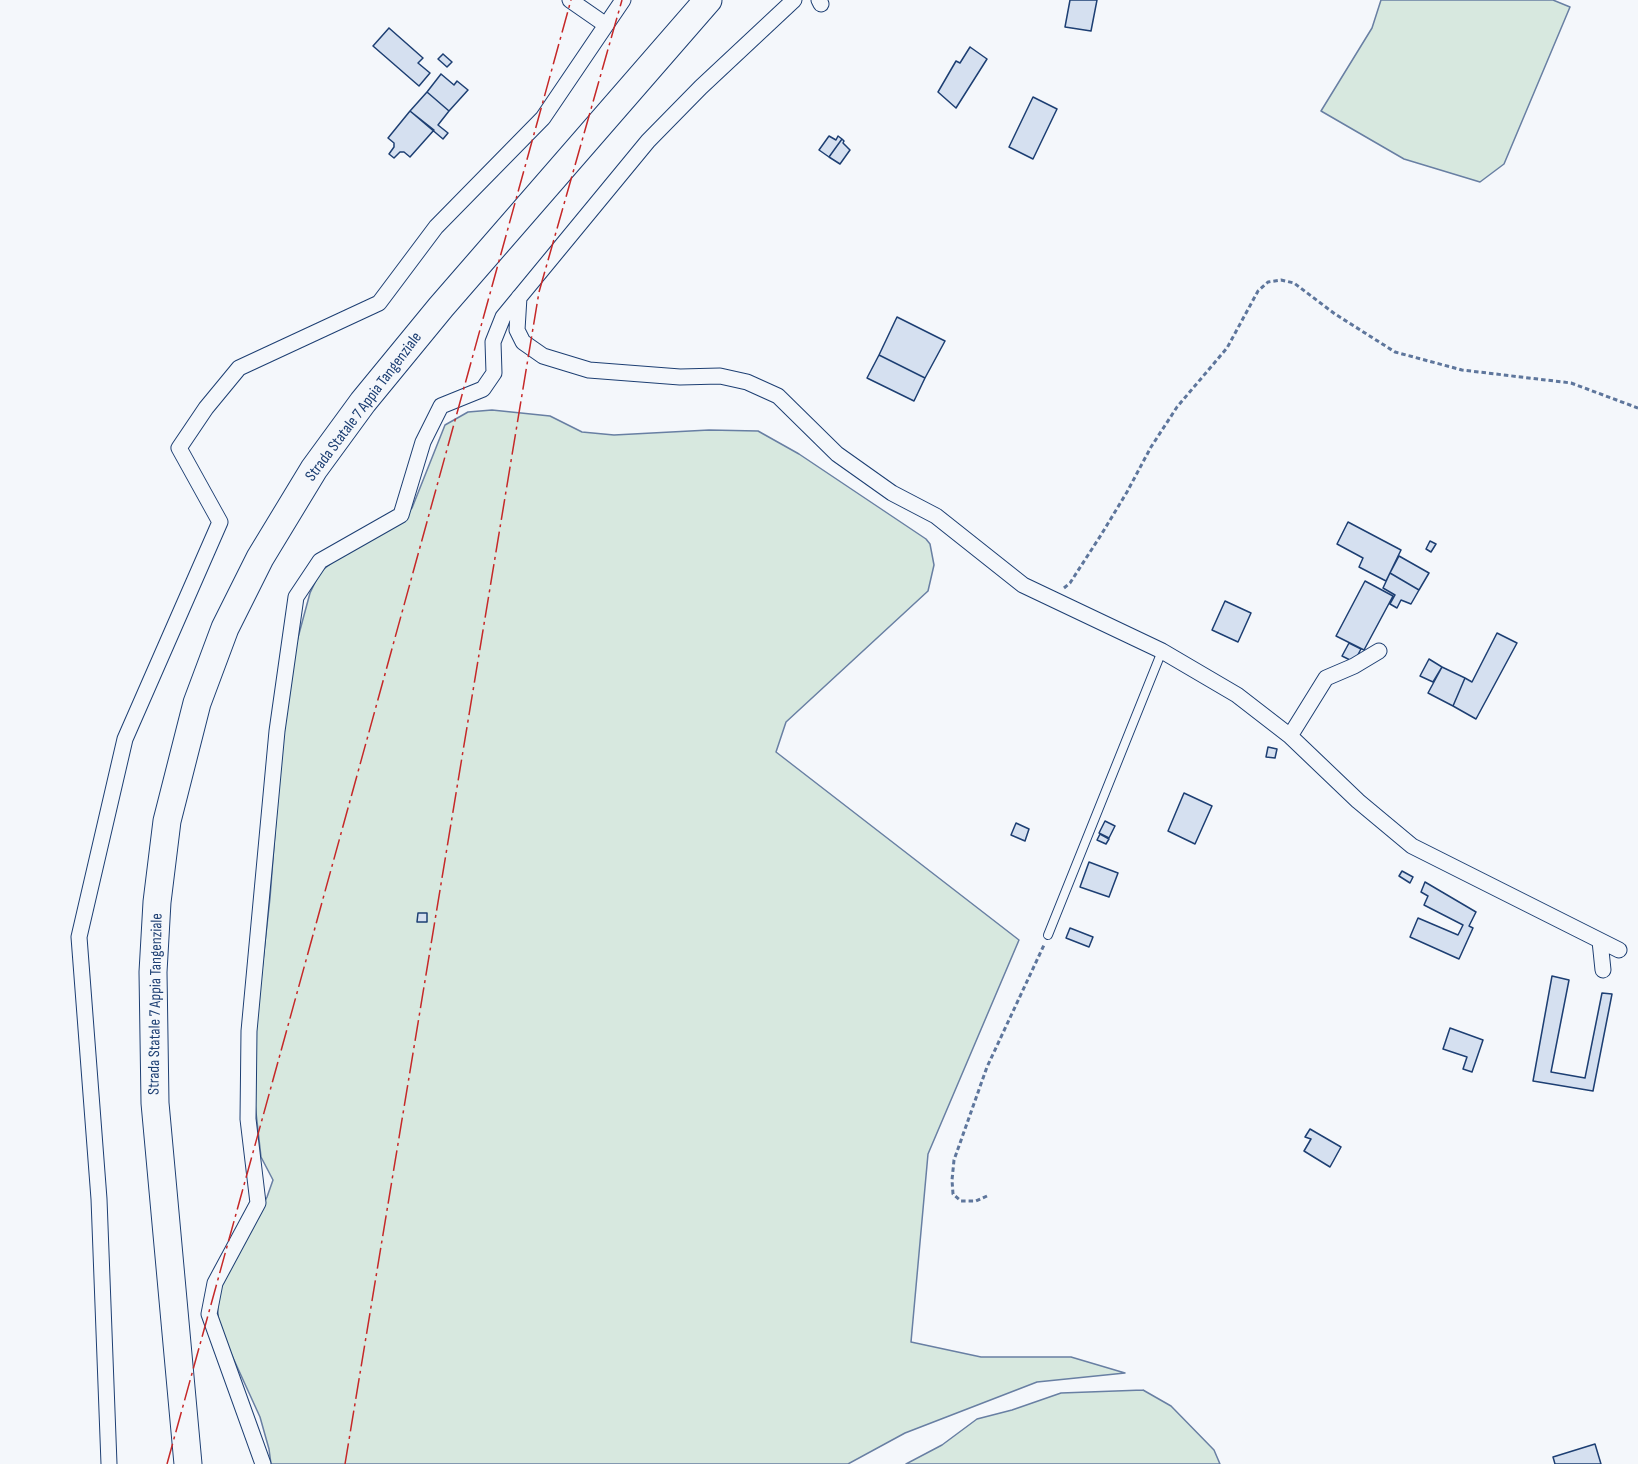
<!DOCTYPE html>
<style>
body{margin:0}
canvas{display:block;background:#f4f7fb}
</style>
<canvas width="1638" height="1464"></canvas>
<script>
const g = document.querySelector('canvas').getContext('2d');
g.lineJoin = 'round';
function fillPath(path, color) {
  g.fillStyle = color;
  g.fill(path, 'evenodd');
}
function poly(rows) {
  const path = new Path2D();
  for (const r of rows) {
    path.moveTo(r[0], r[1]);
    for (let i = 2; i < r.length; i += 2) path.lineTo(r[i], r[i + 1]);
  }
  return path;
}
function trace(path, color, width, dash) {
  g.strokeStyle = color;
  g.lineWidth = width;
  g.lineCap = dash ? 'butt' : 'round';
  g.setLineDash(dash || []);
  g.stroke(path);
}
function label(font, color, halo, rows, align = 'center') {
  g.font = font + ' "Sofia Sans Condensed",sans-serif';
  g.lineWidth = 4.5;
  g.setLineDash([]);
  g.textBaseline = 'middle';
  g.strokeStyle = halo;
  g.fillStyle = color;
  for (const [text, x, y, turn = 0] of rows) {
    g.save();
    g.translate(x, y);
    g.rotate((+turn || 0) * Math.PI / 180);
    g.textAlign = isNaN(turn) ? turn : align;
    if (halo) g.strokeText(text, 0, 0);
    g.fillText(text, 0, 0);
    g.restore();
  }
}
const green = poly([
 [1381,0,1553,0,1570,7,1504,164,1480,182,1404,159,1321,111,1372,28,1381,0],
 [492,410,550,416,582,432,614,435,709,430,758,431,799,454,926,539,930,544,934,565,928,591,786,722,776,752,1019,940,928,1154,911,1342,981,1357,1071,1357,1125,1373,1037,1382,905,1433,848,1464,271,1464,269,1449,260,1417,219,1327,217,1300,222,1275,252,1228,267,1197,273,1180,261,1157,251,1068,270,898,282,740,296,645,310,593,320,572,342,555,394,526,412,508,445,425,468,412,492,410],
 [1143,1390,1171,1406,1214,1450,1220,1464,906,1464,942,1445,977,1419,1012,1410,1061,1393,1143,1390]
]);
const building = poly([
 [1070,0,1097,0,1091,31,1065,27,1070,0],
 [389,28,423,58,418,63,430,73,419,86,373,46,389,28],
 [970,47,987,59,956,108,938,92,956,61,960,63,970,47],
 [443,54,452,62,447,67,438,59,443,54],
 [441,74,454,85,457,81,468,90,449,111,427,92,441,74],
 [427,92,449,111,438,125,448,133,443,139,410,111,427,92],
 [1033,97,1057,109,1033,159,1009,147,1033,97],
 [410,111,434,130,410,157,404,152,400,152,394,158,389,154,394,147,394,143,388,138,410,111],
 [829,136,836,140,838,136,842,139,829,157,819,150,829,136],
 [842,139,844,141,843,143,850,150,840,164,829,157,842,139],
 [897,317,945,341,925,378,879,355,897,317],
 [879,355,925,378,914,401,867,378,879,355],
 [1348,522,1401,550,1386,581,1359,567,1363,558,1337,544,1348,522],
 [1430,541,1436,544,1431,552,1426,549,1430,541],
 [1399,556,1429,573,1419,590,1390,573,1399,556],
 [1390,573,1419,590,1411,604,1401,600,1397,608,1390,604,1395,595,1383,588,1390,573],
 [1365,581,1393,596,1364,650,1336,636,1365,581],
 [1225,601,1251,613,1238,642,1212,630,1225,601],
 [1497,633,1517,643,1476,719,1453,706,1465,678,1472,682,1497,633],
 [1349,643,1361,649,1354,662,1342,656,1349,643],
 [1429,659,1442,667,1433,682,1420,676,1429,659],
 [1442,667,1465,678,1453,706,1428,693,1442,667],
 [1268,747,1277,749,1275,758,1266,757,1268,747],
 [1184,793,1212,806,1195,844,1168,831,1184,793],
 [1105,821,1115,826,1109,838,1099,833,1105,821],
 [1016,823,1029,829,1025,841,1011,835,1016,823],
 [1100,834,1109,839,1106,844,1097,840,1100,834],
 [1089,862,1118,873,1109,897,1080,887,1089,862],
 [1402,871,1413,877,1410,883,1399,876,1402,871],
 [1425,882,1476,912,1469,926,1473,928,1459,959,1410,937,1418,918,1458,935,1463,925,1424,905,1428,896,1421,892,1425,882],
 [418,913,427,913,427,922,417,922,418,913],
 [1070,928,1093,937,1089,947,1066,938,1070,928],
 [1552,976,1569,980,1551,1072,1585,1078,1602,993,1612,994,1593,1091,1533,1081,1552,976],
 [1450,1028,1483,1040,1472,1072,1463,1069,1467,1057,1443,1049,1450,1028],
 [1310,1129,1341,1147,1330,1167,1304,1151,1311,1139,1305,1137,1310,1129],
 [1595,1444,1601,1464,1555,1464,1553,1457,1595,1444]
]);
const path = poly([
 [1064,588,1070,583,1101,535,1127,492,1151,447,1177,407,1227,348,1258,291,1268,282,1281,280,1294,283,1335,314,1395,352,1462,370,1571,383,1638,408],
 [987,1196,976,1201,961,1201,953,1194,952,1180,954,1160,987,1067,1044,945]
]);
const lane = poly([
 [1048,935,1162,651]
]);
const street = poly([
 [570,0,606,25],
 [819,0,821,4],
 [519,297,517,330,523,342,543,356,589,370,680,377,720,376,747,382,778,396,837,454,892,493,936,516,1023,585,1162,651,1237,695,1290,736,1358,801,1412,846,1619,950],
 [1290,736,1326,678,1354,666,1379,651],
 [1600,941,1603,970],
 [109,1464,99,1199,79,937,125,739,220,522,179,448,206,408,239,368,379,303,436,227,543,118,623,0],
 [263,1464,209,1314,215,1283,258,1203,248,1119,249,1031,277,731,296,597,320,561,401,515,423,442,441,406,483,389,494,373,493,342,503,317,648,141,701,87,794,0]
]);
const highway = poly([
 [188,1464,155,1103,153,972,157,902,167,821,197,703,225,628,260,558,314,469,363,402,441,307,708,0]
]);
const power = poly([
 [167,1464,571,0],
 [345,1464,539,292,622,0]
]);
const streetNames = [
 ["Strada Statale 7 Appia Tangenziale",364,407,-53],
 ["Strada Statale 7 Appia Tangenziale",156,1004,-89]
];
fillPath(green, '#d7e8df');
trace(green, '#687fa3', 1.5);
fillPath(building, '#d5e0f0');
trace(building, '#1d3f73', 1.5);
trace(lane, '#1d3f73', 10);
trace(street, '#1d3f73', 17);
trace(highway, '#1d3f73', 29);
trace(path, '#5e769c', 3, [4.5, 3]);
trace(lane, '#f4f7fb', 8);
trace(street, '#f4f7fb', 15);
trace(highway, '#f4f7fb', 27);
trace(power, '#c62828', 1.5, [21, 4.5, 3, 4.5]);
label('16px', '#1d3f73', '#f4f7fb', streetNames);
</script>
